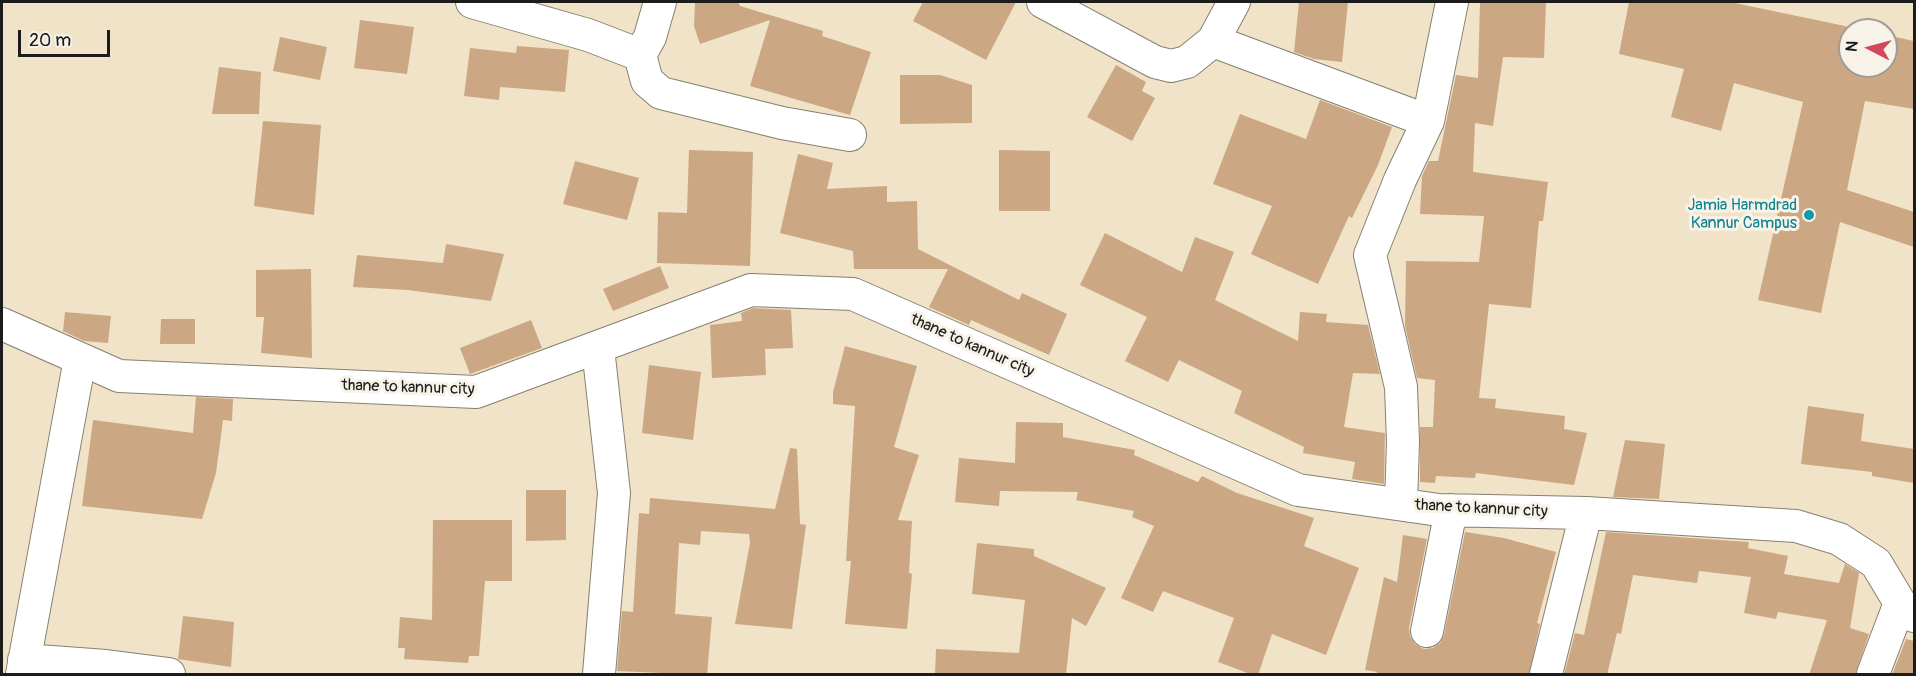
<!DOCTYPE html>
<style>
body{margin:0}
#map{position:relative;width:1916px;height:676px;overflow:hidden;background:#f0e3c7;font-family:Pangolin,sans-serif}
canvas{display:block}
.frame{position:absolute;inset:0;border:3px solid #1c1c1c;pointer-events:none}
.north{position:absolute;left:1838px;top:18px;width:60px;height:60px;box-sizing:border-box;background:#f7f3e8;border:2px solid #9f9d96;border-radius:50%;rotate:276deg;font-size:16px;font-weight:700;line-height:24px;text-align:center;color:#1c1c1c}
.north::after{content:'';display:block;margin:auto;width:21px;height:27px;background:#d1495b;clip-path:polygon(50% 0,100% 100%,50% 72%,0 100%)}
.scale{position:absolute;left:18px;top:30px;width:92px;height:27px;box-sizing:border-box;border:3px solid #1c1c1c;border-top:0;padding-left:8px;font-size:18px;line-height:21px;white-space:nowrap;color:#1c1c1c;-webkit-text-stroke:4px #f7f3e8;paint-order:stroke}
</style>
<div id="map">
<canvas width="1916" height="676"></canvas>
<div class="frame"></div>
<div class="north">N</div>
<div class="scale">20 m</div>
</div>
<script>
const g = document.querySelector('canvas').getContext('2d');
g.lineJoin = 'round';
function fillPath(path, color) {
  g.fillStyle = color;
  g.fill(path, 'evenodd');
}
function poly(rows) {
  const path = new Path2D();
  for (const r of rows) {
    path.moveTo(r[0], r[1]);
    for (let i = 2; i < r.length; i += 2) path.lineTo(r[i], r[i + 1]);
  }
  return path;
}
function trace(path, color, width, dash) {
  g.strokeStyle = color;
  g.lineWidth = width;
  g.lineCap = dash ? 'butt' : 'round';
  g.setLineDash(dash || []);
  g.stroke(path);
}
function label(font, color, halo, rows, align = 'center') {
  g.font = font + ' Pangolin,sans-serif';
  g.lineWidth = 6;
  g.setLineDash([]);
  g.textBaseline = 'middle';
  g.strokeStyle = halo;
  g.fillStyle = color;
  for (const [text, x, y, turn = 0] of rows) {
    g.save();
    g.translate(x, y);
    g.rotate((+turn || 0) * Math.PI / 180);
    g.textAlign = isNaN(turn) ? turn : align;
    if (halo) g.strokeText(text, 0, 0);
    g.fillText(text, 0, 0);
    g.restore();
  }
}
const building = poly([
 [695,2,738,2,740,6,823,31,822,36,871,52,850,115,750,86,770,20,700,44,694,26],
 [923,2,1016,2,986,60,913,21],
 [1299,2,1348,2,1342,62,1314,59,1294,52],
 [1480,2,1546,2,1544,58,1503,57,1493,126,1475,123,1473,172,1548,182,1543,221,1539,221,1531,308,1489,304,1479,398,1496,399,1495,408,1565,416,1564,429,1587,433,1574,485,1476,473,1475,478,1436,476,1435,483,1420,482,1420,427,1433,427,1435,380,1417,378,1405,326,1406,261,1479,262,1484,216,1420,214,1422,176,1429,161,1438,161,1456,75,1478,78],
 [1629,2,1730,2,1864,30,1850,30,1850,66,1886,66,1886,35,1914,41,1914,109,1865,101,1847,190,1914,212,1914,247,1840,222,1821,313,1758,300,1803,102,1734,83,1721,131,1671,117,1684,69,1619,54],
 [360,20,414,27,407,74,354,68],
 [280,37,327,47,320,80,273,71],
 [517,46,569,50,565,92,500,87,499,100,464,96,470,48,516,53],
 [1116,65,1146,82,1142,91,1155,98,1132,141,1087,117],
 [219,67,261,72,259,114,212,114],
 [900,75,940,75,972,85,972,123,900,124],
 [1320,100,1392,127,1378,165,1352,218,1349,216,1318,284,1251,254,1272,206,1213,184,1240,114,1306,139],
 [263,121,321,125,314,215,254,206],
 [689,150,753,152,750,266,657,263,658,212,687,213],
 [999,150,1050,151,1050,211,999,211],
 [798,154,833,163,827,189,887,186,887,202,917,201,918,249,1019,300,1022,293,1067,314,1049,355,971,320,969,325,929,307,948,269,854,269,853,251,780,233],
 [575,161,639,178,627,220,563,204],
 [1105,233,1182,272,1195,237,1234,252,1215,300,1298,341,1300,312,1327,314,1326,322,1368,325,1380,374,1353,373,1344,427,1385,433,1384,484,1352,479,1355,462,1303,453,1304,447,1234,413,1242,391,1179,360,1168,382,1125,361,1147,317,1080,285],
 [446,244,504,254,491,301,408,290,353,287,357,255,443,263],
 [660,266,669,288,613,311,603,289],
 [311,269,312,358,261,353,264,317,256,317,256,270],
 [753,308,791,310,793,348,765,349,766,375,712,378,710,325,742,321,741,313],
 [65,312,111,316,108,343,84,341,63,331],
 [161,319,195,319,195,344,160,344],
 [531,320,542,348,470,374,460,348],
 [845,346,917,366,894,447,919,455,898,520,912,521,909,573,912,574,907,629,845,624,851,561,846,561,855,406,833,404,833,392],
 [649,365,701,372,693,440,642,433],
 [196,397,233,399,232,421,223,420,216,473,202,519,82,506,93,420,193,433],
 [1808,406,1864,414,1861,441,1914,449,1914,483,1872,476,1872,472,1801,464],
 [1016,422,1063,423,1063,437,1135,450,1134,455,1198,482,1202,476,1237,493,1314,518,1304,546,1359,568,1326,655,1272,634,1258,675,1253,675,1218,662,1234,618,1163,591,1153,612,1121,598,1154,526,1132,517,1134,511,1076,500,1078,492,1000,491,999,506,955,502,959,458,1015,463],
 [1625,440,1665,444,1659,499,1613,497],
 [790,448,797,449,800,524,806,525,792,629,735,624,750,543,749,534,701,531,700,545,679,543,675,614,712,617,707,675,617,671,622,611,633,612,639,513,649,514,650,498,775,509],
 [526,490,566,490,566,540,526,541],
 [433,520,512,520,512,581,485,581,479,656,469,656,468,663,404,659,405,648,398,648,400,617,432,620],
 [1465,532,1504,538,1556,552,1537,623,1540,624,1529,675,1376,675,1377,672,1365,670,1384,577,1397,582,1403,535,1427,539,1409,628,1410,636,1415,644,1424,649,1433,648,1440,643,1444,635],
 [1606,532,1749,542,1748,548,1788,556,1784,574,1839,583,1845,564,1859,573,1850,628,1869,634,1855,675,1809,675,1827,620,1778,612,1776,619,1744,613,1751,577,1699,571,1697,583,1633,575,1621,634,1617,633,1607,675,1564,675,1575,633,1584,635],
 [977,543,1034,549,1034,556,1106,588,1086,626,1072,618,1066,675,935,675,936,649,1019,653,1025,600,972,594],
 [183,616,234,622,231,667,178,659],
 [1906,639,1914,641,1914,675,1892,675]
]);
const minor = poly([
 [472,2,588,35,640,55],
 [660,2,650,37,640,55,647,81,661,93,782,123,850,135],
 [1043,2,1155,62,1171,66,1187,62,1213,41,1428,121],
 [1213,41,1234,2],
 [2,324,119,376,476,392,751,290,853,294,1298,490,1439,510,1586,513,1796,526,1839,539,1876,563,1900,603,1914,616],
 [598,348,614,493,599,674],
 [1401,504,1403,442,1401,387,1370,255,1400,180,1428,121,1452,2],
 [1427,631,1451,510],
 [24,660,106,666,169,674],
 [22,674,80,359],
 [1546,674,1586,513],
 [1873,674,1900,603]
]);
const markers = [
 [1809,215,6,"#0f9aa8"]
];
const cultureNames = [
 ["Jamia Harmdrad",1797,206],
 ["Kannur Campus",1797,224]
];
const streetNames = [
 ["thane to kannur city",972,346,24],
 ["thane to kannur city",408,388,2],
 ["thane to kannur city",1481,509,3]
];
fillPath(building, '#cca784');
trace(minor, '#868072', 34);
trace(minor, '#fff', 32);
for (const [x, y, r, color] of markers) {
  const dot = new Path2D();
  dot.arc(x, y, r, 0, 2 * Math.PI);
  g.fillStyle = color;
  g.fill(dot);
  trace(dot, '#f7f3e8', 2);
}
label('16px', '#0d838f', '#f7f3e8', cultureNames, 'right');
label('16px', '#1c1c1c', '#f7f3e8', streetNames);
</script>
